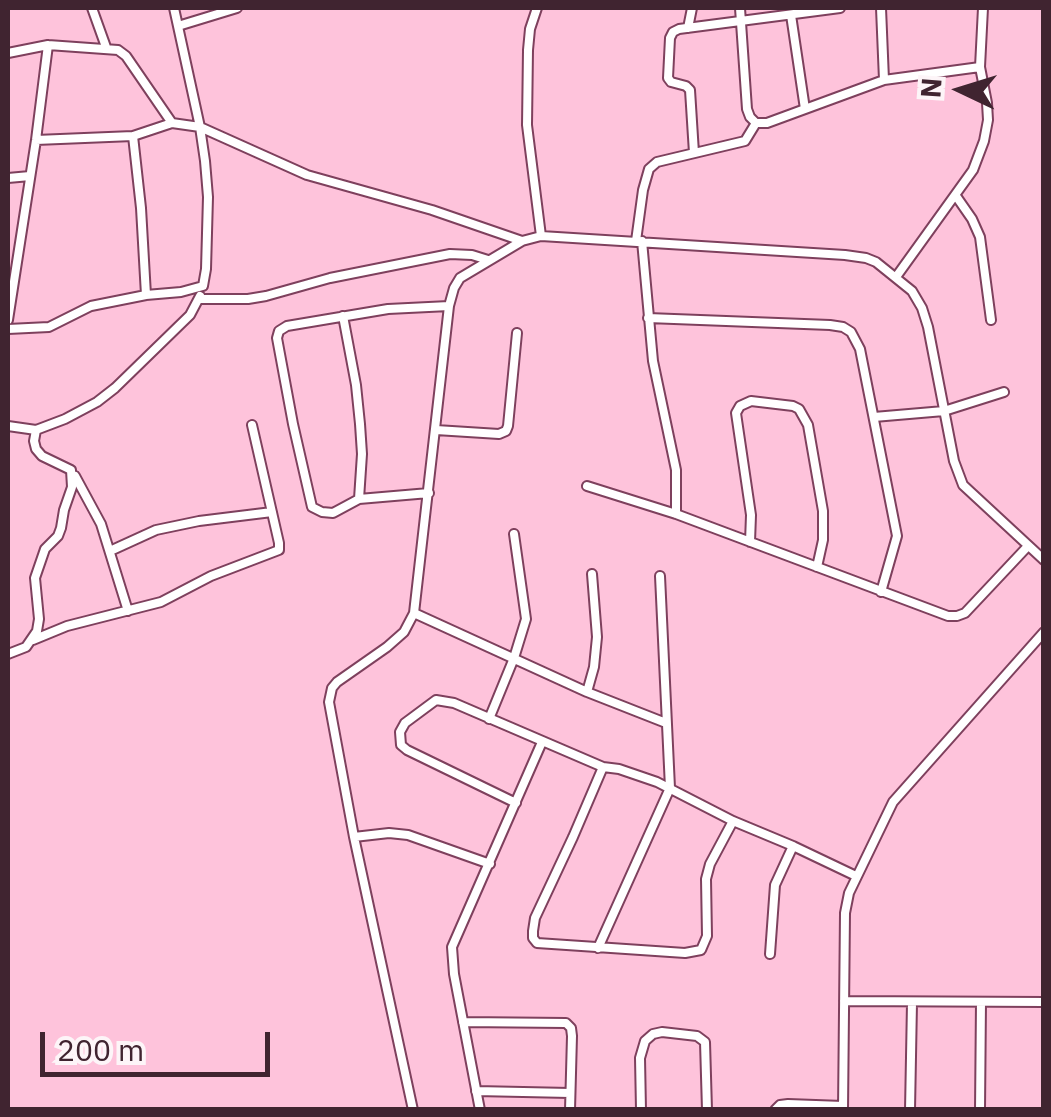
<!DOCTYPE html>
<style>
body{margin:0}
#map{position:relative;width:1051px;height:1117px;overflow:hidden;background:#fec3db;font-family:"IBM Plex Sans",sans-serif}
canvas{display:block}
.frame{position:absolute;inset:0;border:10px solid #402430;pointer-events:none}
.north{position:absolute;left:911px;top:40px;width:100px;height:100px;-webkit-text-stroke:8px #fdf5f8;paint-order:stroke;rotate:274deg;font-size:28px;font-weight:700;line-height:40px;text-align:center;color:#402430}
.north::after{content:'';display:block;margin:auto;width:35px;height:45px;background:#402430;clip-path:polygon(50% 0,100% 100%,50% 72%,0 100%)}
.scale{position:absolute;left:40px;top:1032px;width:230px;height:45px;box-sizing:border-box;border:5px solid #402430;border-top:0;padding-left:12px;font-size:30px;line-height:35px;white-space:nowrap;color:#402430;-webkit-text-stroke:8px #fdf5f8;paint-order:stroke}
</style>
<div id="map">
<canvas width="1051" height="1117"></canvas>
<div class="frame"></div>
<div class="north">N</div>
<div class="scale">200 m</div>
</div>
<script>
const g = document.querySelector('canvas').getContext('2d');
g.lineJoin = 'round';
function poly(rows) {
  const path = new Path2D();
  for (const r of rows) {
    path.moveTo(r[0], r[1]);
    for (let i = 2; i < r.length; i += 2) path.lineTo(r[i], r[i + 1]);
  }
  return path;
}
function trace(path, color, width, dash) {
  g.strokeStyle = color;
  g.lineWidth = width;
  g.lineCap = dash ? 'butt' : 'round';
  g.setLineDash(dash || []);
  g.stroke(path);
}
const minor = poly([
 [92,8,106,47],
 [537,8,530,29,528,50,527,125,541,236],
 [740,8,747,109,750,117,756,123,767,123,884,80,980,67],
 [881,8,884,80],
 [791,15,805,109],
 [178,26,237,8],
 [688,28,692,8],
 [8,53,48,45,118,50,126,56,172,123,200,127,307,175,432,210,522,241],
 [133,136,141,208,146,295],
 [36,140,133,136,172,123],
 [694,153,690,90,686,86,671,82,668,78,670,38,673,32,679,29,840,8],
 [8,178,30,176],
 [956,196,972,219,980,237,991,320],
 [636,241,643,190,649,169,657,162,745,141,756,123],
 [642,241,653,361,676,470,676,514],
 [896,277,973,170,984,141,988,120,987,103,980,67,983,8],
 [199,299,248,299,266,296,330,278,450,254,472,255,488,260],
 [343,316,356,385,360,424,362,454,359,499],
 [648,318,830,325,843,327,851,332,860,349,897,536,881,592],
 [8,320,36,140,48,45],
 [8,329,49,327,91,306,146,295,181,292,203,286,206,269,208,197,205,161,200,127,174,8],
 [874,417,944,411,1004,392],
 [8,426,36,430,65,419,97,402,115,388,190,315,200,296],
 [436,430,499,434,506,431,508,426,517,333],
 [75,476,101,524,128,611],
 [587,486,676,514,948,616,957,616,965,613,1028,546],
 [429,493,359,499,333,513,322,512,312,507,293,424,277,338,279,331,287,326,388,309,449,306],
 [750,542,751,515,736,413,740,406,751,401,793,406,799,409,808,425,823,511,823,540,817,567],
 [110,551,156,530,199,521,272,512],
 [414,613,587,692,666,723],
 [33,640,67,626,161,602,211,576,279,550,279,543,252,425],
 [8,654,26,647,37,631,39,619,35,578,45,549,58,536,61,528,64,510,72,487,71,470,42,456,36,449,34,441,36,430],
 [587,692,594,667,597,637,592,574],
 [489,719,514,658,526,619,514,534],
 [603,767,573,837,535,918,533,931,533,938,537,943,685,953,701,950,707,936,706,879,710,864,733,821],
 [516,803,407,750,401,745,400,732,405,723,436,700,454,703,603,767,619,769,657,782,733,821,793,846,856,876],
 [354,837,389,833,408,835,490,864],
 [598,948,670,788,660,576],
 [770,954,775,885,793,846],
 [844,1001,1044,1002],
 [463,1022,566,1023,571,1028,572,1036,570,1110],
 [476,1091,570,1093],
 [413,1110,354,837,329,702,332,688,337,682,387,647,404,632,414,613,449,306,454,288,460,278,522,241,541,236,845,255,866,258,876,262,912,291,922,308,928,327,954,461,963,485,1044,560],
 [480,1110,454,974,452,947,542,742],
 [641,1110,640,1058,645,1041,653,1034,662,1032,697,1036,705,1042,707,1110],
 [775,1110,780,1105,788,1104,843,1106],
 [843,1110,845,913,849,893,893,802,1044,632],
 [910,1110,912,1003],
 [980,1110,981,1002]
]);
trace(minor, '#7e405d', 12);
trace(minor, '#fff', 8);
</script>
